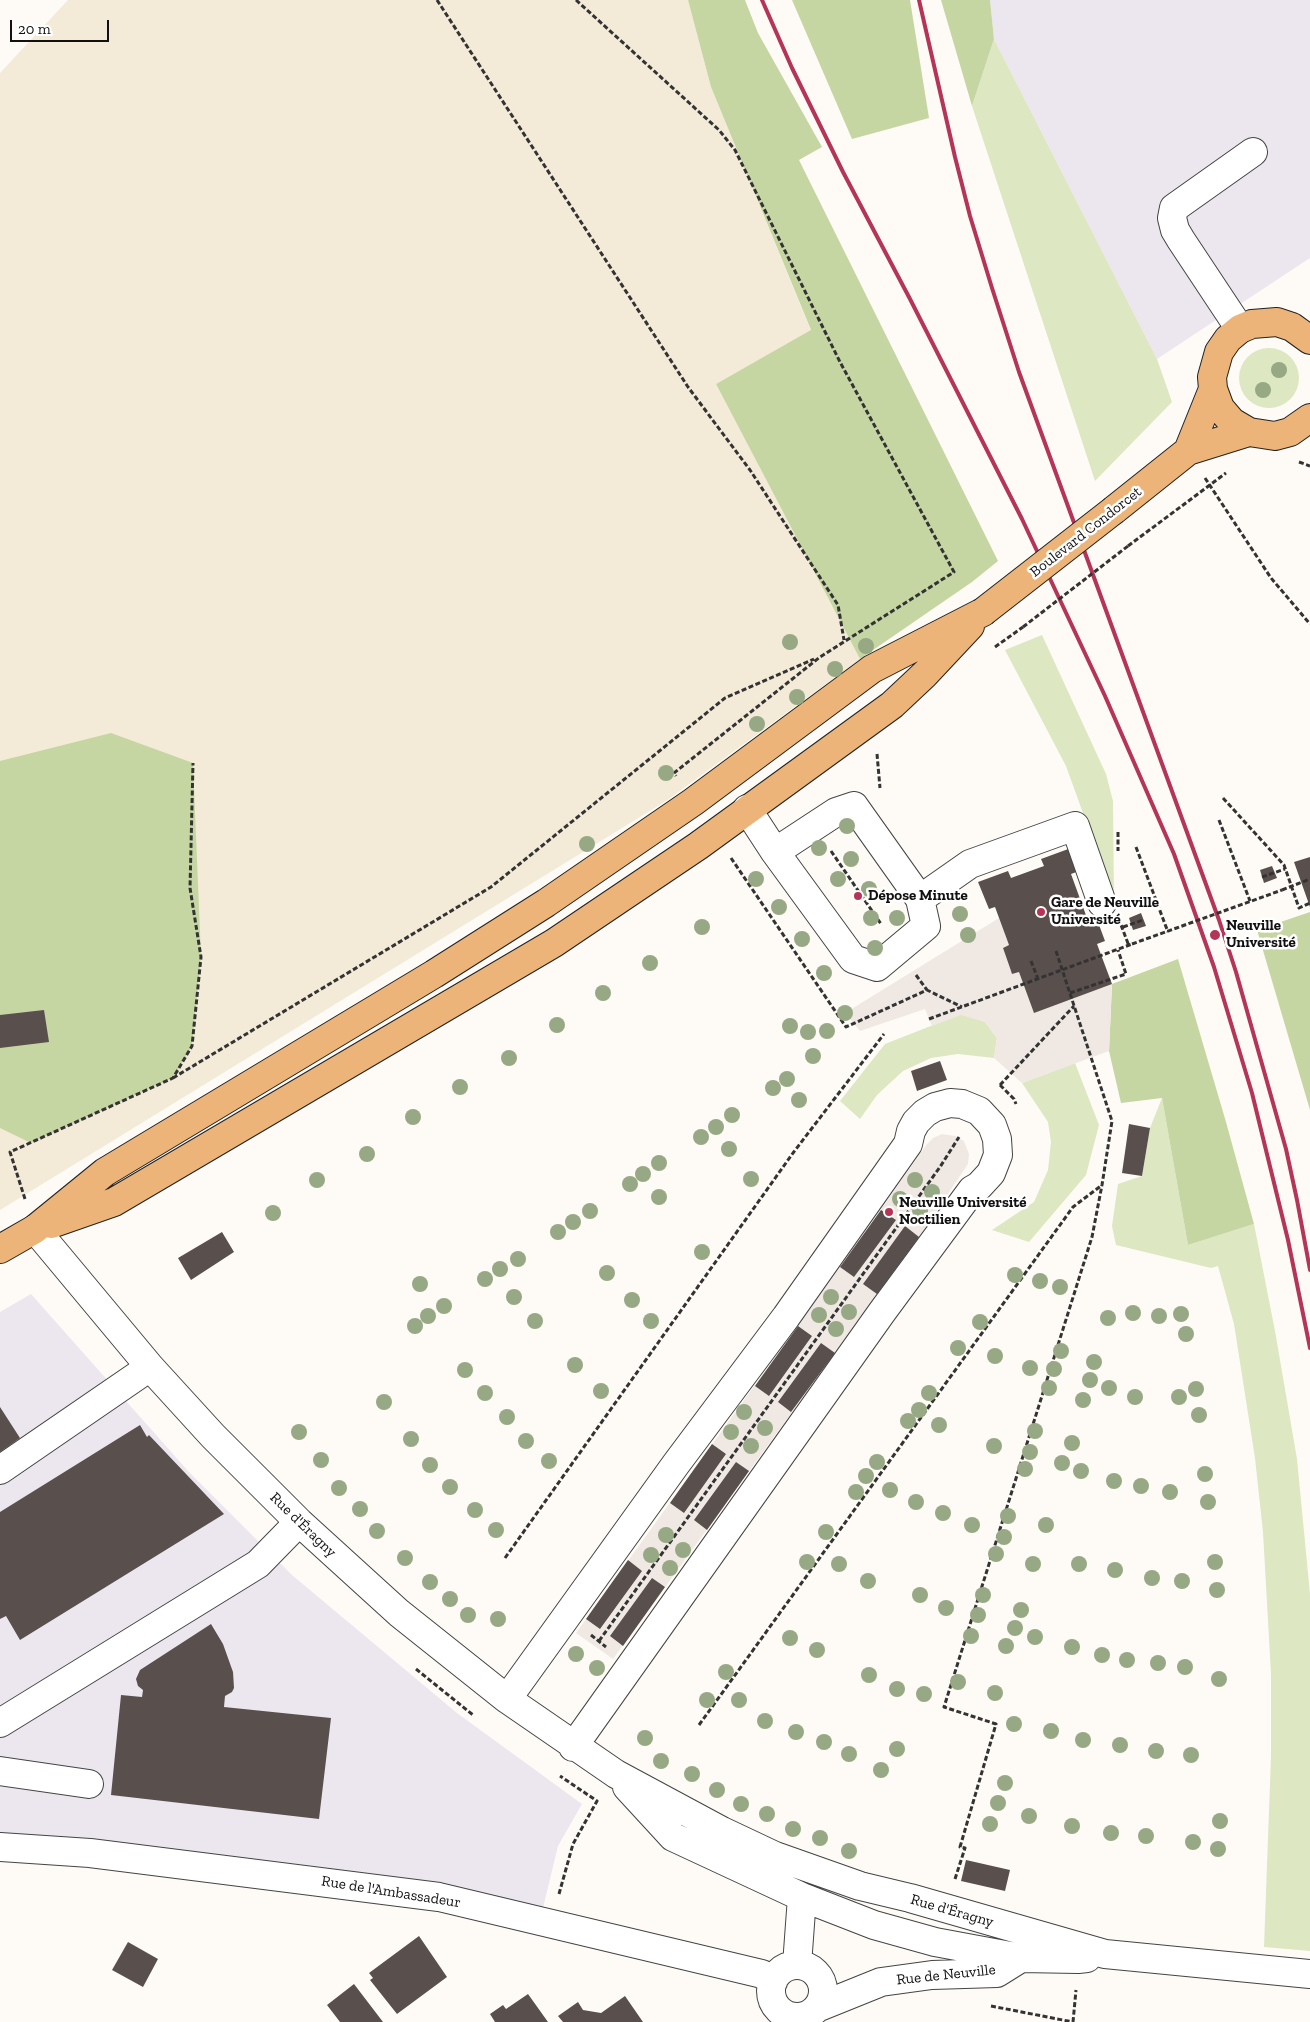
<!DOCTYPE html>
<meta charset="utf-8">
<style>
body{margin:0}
#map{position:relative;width:1310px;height:2022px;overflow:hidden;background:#fefbf6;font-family:"Zilla Slab",serif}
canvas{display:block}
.scale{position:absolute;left:10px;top:20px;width:99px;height:22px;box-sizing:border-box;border:2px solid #111;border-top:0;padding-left:6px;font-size:15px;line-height:18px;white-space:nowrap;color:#111;-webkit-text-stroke:4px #fff;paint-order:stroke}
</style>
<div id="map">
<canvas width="1310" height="2022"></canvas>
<div class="scale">20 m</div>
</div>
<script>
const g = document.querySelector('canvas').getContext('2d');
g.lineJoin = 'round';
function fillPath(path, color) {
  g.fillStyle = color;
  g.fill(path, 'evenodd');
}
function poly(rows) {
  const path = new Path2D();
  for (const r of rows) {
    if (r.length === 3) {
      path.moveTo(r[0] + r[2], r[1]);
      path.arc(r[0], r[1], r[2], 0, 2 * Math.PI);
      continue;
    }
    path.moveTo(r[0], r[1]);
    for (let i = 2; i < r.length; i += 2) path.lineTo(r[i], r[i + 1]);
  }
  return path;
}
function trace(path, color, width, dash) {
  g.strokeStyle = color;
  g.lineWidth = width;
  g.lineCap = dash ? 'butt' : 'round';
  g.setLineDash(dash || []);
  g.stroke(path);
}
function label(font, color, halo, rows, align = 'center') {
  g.font = font + ' "Zilla Slab",serif';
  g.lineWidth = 5;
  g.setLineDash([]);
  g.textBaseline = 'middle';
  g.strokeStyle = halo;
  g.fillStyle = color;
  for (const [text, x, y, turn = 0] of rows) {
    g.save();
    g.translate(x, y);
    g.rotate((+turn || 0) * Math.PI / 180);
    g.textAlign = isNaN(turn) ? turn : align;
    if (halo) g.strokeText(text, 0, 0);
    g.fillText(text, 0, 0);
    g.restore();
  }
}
const industrial = poly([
 [990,0,1310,0,1310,258,1157,359,994,39],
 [31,1294,189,1472,292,1575,457,1713,582,1804,558,1846,542,1912,0,1846,0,1312]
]);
const farmland = poly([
 [68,0,688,0,711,87,811,331,716,384,860,659,666,801,0,1210,0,73]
]);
const green = poly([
 [994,39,1157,359,1172,402,1095,481,972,106],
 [1269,378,30],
 [1042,635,1106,774,1113,801,1114,899,1066,766,1005,650],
 [961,1014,985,1022,997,1038,994,1058,958,1054,931,1058,903,1071,877,1095,860,1119,840,1101,885,1044],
 [1075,1063,1099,1125,1086,1175,1029,1242,992,1230,1034,1202,1048,1170,1051,1142,1048,1122,1022,1083],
 [1162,1098,1188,1245,1254,1224,1275,1331,1297,1459,1310,1594,1310,1951,1264,1947,1271,1757,1271,1674,1263,1532,1255,1458,1234,1324,1218,1266,1211,1268,1116,1245,1112,1226,1118,1184,1142,1176,1150,1128]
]);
const forest = poly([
 [688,0,745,0,758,33,822,147,799,160,998,561,972,582,860,659,716,384,811,330,711,87],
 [792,0,910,0,929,118,852,139],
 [941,0,990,0,994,39,972,106],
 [111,733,193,763,201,957,192,1046,173,1078,31,1143,0,1128,0,761],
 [1310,912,1310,1110,1257,930],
 [1178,959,1226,1122,1254,1224,1188,1245,1162,1098,1121,1103,1109,1051,1112,984]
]);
const plaza = poly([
 [999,918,1009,945,1003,948,1012,974,1019,972,1112,984,1109,1051,1022,1083,994,1058,997,1038,985,1022,961,1015,932,1026,925,1009,860,1031,845,1013],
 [942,1134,955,1136,964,1141,969,1154,968,1164,919,1237,613,1659,576,1633,840,1267,927,1144,933,1138]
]);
const building = poly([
 [1071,848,1079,871,1071,874,1087,918,1095,914,1105,941,1097,944,1112,984,1034,1013,1019,972,1012,974,1010,968,1003,948,1009,945,995,907,989,909,978,882,1008,871,1011,878,1044,866,1041,859],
 [1310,857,1310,907,1294,862],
 [1272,866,1277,878,1264,883,1260,870],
 [1141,913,1146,926,1133,930,1129,918],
 [44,1010,49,1042,0,1048,0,1015],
 [940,1061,947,1080,917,1091,911,1071],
 [1129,1124,1150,1128,1142,1176,1122,1173],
 [881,1210,896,1220,854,1277,840,1267],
 [905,1226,919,1237,877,1294,863,1284],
 [222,1232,234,1252,191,1280,178,1258],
 [798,1326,812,1336,769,1396,755,1386],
 [821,1343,835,1353,791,1412,778,1402],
 [0,1407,20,1438,0,1452],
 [140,1425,147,1437,149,1435,224,1514,20,1640,6,1616,0,1619,0,1512],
 [712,1444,726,1454,684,1513,670,1503],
 [736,1462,749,1471,707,1530,694,1520],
 [628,1560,642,1571,600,1629,586,1619],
 [652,1578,665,1587,623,1646,610,1636],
 [211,1624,223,1644,233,1672,234,1688,232,1692,225,1696,224,1707,331,1718,319,1819,111,1795,121,1695,142,1697,143,1690,138,1686,136,1679,140,1670],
 [966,1860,1010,1870,1005,1891,961,1881],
 [419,1936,447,1977,397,2014,370,1980,373,1978,369,1973],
 [128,1942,158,1959,143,1987,112,1970],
 [354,1984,383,2022,340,2022,327,2005],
 [528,1994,548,2022,495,2022,490,2014,503,2005,506,2009],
 [625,1996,643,2022,563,2022,558,2016,578,2002,583,2010,601,2013]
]);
const path = poly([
 [437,0,688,387,750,470,838,605,844,640],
 [576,0,719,130,735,150,840,362,954,572,820,657,674,773,676,776],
 [1299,462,1310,466],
 [1205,478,1271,578,1310,624],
 [1128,546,1226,473],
 [995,647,1023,627],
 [877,754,880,788],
 [1223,798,1284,865,1299,908,1310,903],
 [1219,820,1250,901],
 [1118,832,1118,851],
 [1136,847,1168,932],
 [831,851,881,924],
 [731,858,846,1027,927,990,962,1007],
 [1262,877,1285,869],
 [1282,890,1310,879],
 [1121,925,1129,946],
 [1123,927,1143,920],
 [1031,961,1038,979],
 [916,975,927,990],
 [1070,993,1126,974,1118,950],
 [929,1019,1132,944],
 [173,1078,491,887,725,698,814,659],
 [1000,1085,1014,1099,1016,1104],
 [1000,1085,1074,1006],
 [25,1199,10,1152,173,1078,192,1046,201,957,190,888,193,763],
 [505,1558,793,1153,884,1034],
 [591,1635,606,1647],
 [599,1641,940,1167,959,1137],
 [416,1669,473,1715],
 [699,1725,1073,1207,1102,1185],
 [955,1879,965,1848,960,1847,996,1724,944,1707,1092,1237,1102,1185,1112,1121,1056,951],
 [559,1894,573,1844,597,1801,560,1776],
 [991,2006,1073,2022],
 [1073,2022,1076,1990]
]);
const minor = poly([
 [1240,329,1181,240,1175,230,1172,218,1174,208,1253,152],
 [854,806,920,899,926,926,877,967,853,959,775,852,836,812,854,806],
 [747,809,775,852],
 [920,899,970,864,1075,826,1102,903],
 [35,1229,150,1367,213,1436,299,1522,399,1613,507,1699,616,1774,722,1831,775,1856,860,1886,910,1898,1105,1954,1310,1974],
 [0,1470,150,1367],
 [507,1699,676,1464,786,1317,908,1144,911,1131,916,1122,925,1113,935,1107,950,1103,962,1104,979,1111,992,1125,997,1139,998,1155,991,1173,979,1186,972,1190,882,1312,573,1747],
 [0,1723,258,1564,299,1522],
 [0,1771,89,1784],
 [627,1787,673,1837,802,1897,874,1925,935,1942,1021,1958,1078,1959,1087,1958],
 [0,1847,90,1853,439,1897,762,1974,773,1982],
 [797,1965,802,1897],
 [797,1991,26],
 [819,2007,881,1982,932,1975,997,1973,1021,1958]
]);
const major = poly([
 [1310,340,1292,327,1277,322,1252,324,1240,329,1228,339,1219,352,1212,377,1213,389,1220,408,1232,422,1249,432,1275,436,1290,432,1310,418],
 [1188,451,1213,389],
 [1114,510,1188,451,1249,432],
 [51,1224,114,1202,554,943,698,846,892,705,925,674,970,626],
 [0,1249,35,1229,105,1172,434,974,546,903,693,802,872,669,983,612]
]);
const rail = poly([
 [762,0,792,68,843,172,910,299,1022,519,1105,696,1174,854,1214,967,1252,1093,1288,1240,1310,1348],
 [919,0,955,157,970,216,992,288,1019,372,1219,920,1236,972,1286,1149,1297,1200,1310,1270]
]);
const pathBridge = poly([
 [1023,627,1128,546],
 [1132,944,1282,890]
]);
const majorBridge = poly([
 [983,612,1114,510]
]);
const trees = [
 [1279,370],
 [1263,390],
 [790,642],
 [866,646],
 [835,669],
 [797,697],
 [757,724],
 [666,773],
 [847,826],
 [587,844],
 [819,848],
 [851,859],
 [756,879],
 [838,879],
 [869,889],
 [779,907],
 [960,914],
 [871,918],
 [897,918],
 [702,927],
 [968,935],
 [802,939],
 [875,948],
 [650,963],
 [824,973],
 [603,993],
 [845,1013],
 [557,1025],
 [790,1026],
 [827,1031],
 [808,1032],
 [813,1056],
 [509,1058],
 [787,1079],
 [460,1087],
 [773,1088],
 [799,1100],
 [732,1115],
 [413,1117],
 [716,1127],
 [701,1137],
 [729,1149],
 [367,1154],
 [659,1163],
 [643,1174],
 [751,1179],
 [317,1180],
 [915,1180],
 [630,1184],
 [932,1192],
 [659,1197],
 [900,1199],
 [590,1211],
 [920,1211],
 [273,1213],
 [573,1222],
 [558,1232],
 [702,1252],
 [518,1259],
 [500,1269],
 [607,1273],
 [1015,1275],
 [485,1279],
 [1040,1281],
 [420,1284],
 [1060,1287],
 [514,1297],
 [831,1297],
 [632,1300],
 [444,1306],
 [849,1312],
 [1133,1313],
 [1181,1314],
 [819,1315],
 [428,1316],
 [1159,1316],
 [1108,1318],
 [535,1321],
 [651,1321],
 [980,1322],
 [415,1326],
 [836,1329],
 [1186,1334],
 [958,1348],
 [1061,1351],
 [995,1356],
 [1094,1362],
 [575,1365],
 [1030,1368],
 [1054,1369],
 [465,1370],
 [1090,1380],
 [1049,1388],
 [1109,1388],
 [1196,1389],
 [601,1391],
 [485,1393],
 [929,1393],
 [1135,1397],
 [1179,1397],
 [1083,1400],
 [384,1402],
 [919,1410],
 [744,1412],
 [1199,1415],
 [507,1417],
 [908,1421],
 [939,1425],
 [765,1428],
 [1035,1431],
 [299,1432],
 [731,1432],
 [411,1439],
 [526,1441],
 [1072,1443],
 [751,1446],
 [994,1446],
 [1030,1452],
 [321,1460],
 [549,1461],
 [877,1462],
 [1062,1463],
 [430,1465],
 [1025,1469],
 [1081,1471],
 [1205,1474],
 [866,1476],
 [1114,1481],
 [1141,1486],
 [450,1487],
 [339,1488],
 [890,1490],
 [856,1492],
 [1170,1492],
 [916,1502],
 [1208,1502],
 [360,1509],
 [475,1510],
 [943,1513],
 [1008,1516],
 [972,1525],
 [1046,1525],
 [496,1530],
 [377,1531],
 [826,1532],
 [666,1535],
 [1004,1537],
 [683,1550],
 [996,1554],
 [651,1555],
 [405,1558],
 [807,1562],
 [1215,1562],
 [839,1564],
 [1033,1564],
 [1079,1564],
 [670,1568],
 [1115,1570],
 [1152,1578],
 [868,1581],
 [1182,1581],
 [430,1582],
 [1217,1590],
 [920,1595],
 [983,1595],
 [450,1599],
 [946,1608],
 [1021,1610],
 [468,1615],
 [978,1615],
 [498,1619],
 [1015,1628],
 [971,1636],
 [1035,1637],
 [790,1638],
 [1006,1646],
 [1072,1647],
 [817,1650],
 [576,1654],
 [1102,1655],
 [1127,1660],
 [1158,1663],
 [1185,1667],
 [597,1668],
 [726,1672],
 [869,1675],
 [1219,1679],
 [958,1682],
 [897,1689],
 [995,1693],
 [924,1694],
 [707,1700],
 [739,1700],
 [765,1721],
 [1014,1724],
 [1051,1731],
 [796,1732],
 [645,1738],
 [1083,1740],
 [824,1742],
 [1120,1745],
 [897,1749],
 [1156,1751],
 [849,1754],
 [1191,1755],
 [661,1761],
 [881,1770],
 [692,1774],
 [1005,1783],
 [717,1790],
 [998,1803],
 [741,1804],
 [767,1814],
 [1029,1816],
 [1220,1821],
 [990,1824],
 [1072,1826],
 [793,1829],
 [1111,1833],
 [1146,1836],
 [820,1838],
 [1193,1842],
 [1218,1849],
 [849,1851]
];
const markers = [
 [858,896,5,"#b53559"],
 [1041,912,5,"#b53559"],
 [1215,935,6,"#b53559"],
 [889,1212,5,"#b53559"]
];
const streetNames = [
 ["Boulevard Condorcet",1086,532,-38],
 ["Rue d'Éragny",303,1525,44],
 ["Rue de l'Ambassadeur",391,1892,9],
 ["Rue d'Éragny",952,1911,16],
 ["Rue de Neuville",946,1975,-6]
];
const poiNames = [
 ["Dépose Minute",868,896],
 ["Gare de Neuville",1051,903],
 ["Université",1051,920],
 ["Neuville",1226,926],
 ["Université",1226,943],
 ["Neuville Université",899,1203],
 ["Noctilien",899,1220]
];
fillPath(industrial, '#ece7ee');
fillPath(farmland, '#f3ead7');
fillPath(green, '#dde7c1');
fillPath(forest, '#c6d6a2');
fillPath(plaza, '#f0e9e3');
fillPath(building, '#59504e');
trace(minor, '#444', 30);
trace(major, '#222', 30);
trace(path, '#333', 3, [5, 2.5]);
trace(minor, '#fff', 28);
trace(major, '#ecb478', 28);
trace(rail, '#b53559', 4);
trace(majorBridge, '#222', 30, []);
trace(pathBridge, '#333', 3, [5, 2.5]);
trace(majorBridge, '#ecb478', 28);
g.fillStyle = '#96a884';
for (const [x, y] of trees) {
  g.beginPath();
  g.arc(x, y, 8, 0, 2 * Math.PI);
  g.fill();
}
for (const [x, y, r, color] of markers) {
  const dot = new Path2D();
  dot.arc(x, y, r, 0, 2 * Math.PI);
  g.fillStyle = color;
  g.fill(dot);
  trace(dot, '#fff', 2);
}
label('15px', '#111', '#fff', streetNames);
label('bold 15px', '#111', '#fff', poiNames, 'left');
</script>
